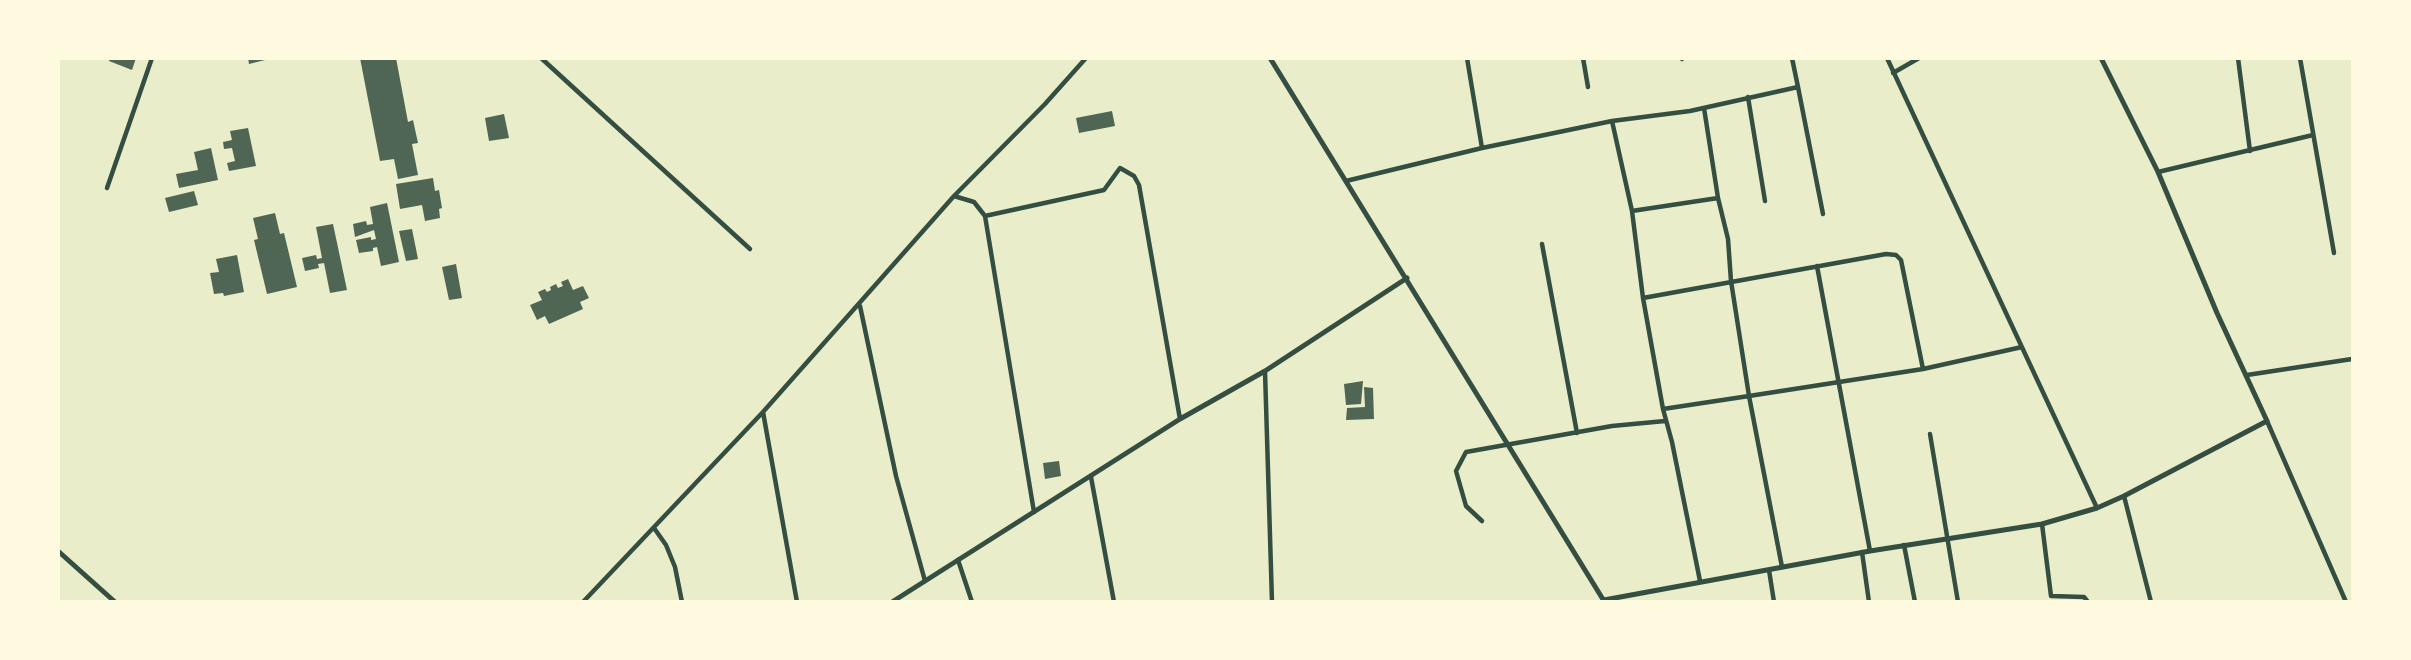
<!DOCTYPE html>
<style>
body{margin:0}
#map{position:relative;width:2411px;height:660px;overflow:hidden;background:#e9edc9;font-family:"Roboto Condensed",sans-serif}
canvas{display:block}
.frame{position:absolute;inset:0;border:60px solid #fefae0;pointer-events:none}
</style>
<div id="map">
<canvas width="2411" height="660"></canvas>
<div class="frame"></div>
</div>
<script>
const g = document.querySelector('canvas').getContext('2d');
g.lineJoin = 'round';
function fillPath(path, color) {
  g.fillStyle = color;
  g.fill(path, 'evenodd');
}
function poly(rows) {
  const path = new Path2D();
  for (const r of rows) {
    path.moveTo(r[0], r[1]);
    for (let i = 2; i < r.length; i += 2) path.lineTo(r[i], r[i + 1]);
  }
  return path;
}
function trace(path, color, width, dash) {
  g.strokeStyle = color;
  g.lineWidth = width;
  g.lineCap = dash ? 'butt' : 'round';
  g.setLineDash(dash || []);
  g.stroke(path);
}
const building = poly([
 [110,58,136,58,132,70,109,61],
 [248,58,269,58,269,59,249,64],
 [360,58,396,58,408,122,413,120,418,143,412,144,418,175,398,179,394,159,380,161],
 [1112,111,1115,126,1079,133,1076,118],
 [504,114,509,138,489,141,485,118],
 [248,128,256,166,229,171,227,163,235,161,232,148,224,149,223,142,232,140,230,131],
 [211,148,218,180,179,188,176,174,198,170,194,152],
 [433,178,435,191,439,190,442,208,439,209,440,218,425,221,422,205,400,209,396,184],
 [194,191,198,205,169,212,165,198],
 [387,203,399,262,381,266,377,247,373,248,373,251,359,253,356,240,371,237,371,240,376,239,374,230,355,237,353,224,366,221,367,225,373,224,370,207],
 [275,213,280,234,284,233,297,287,267,294,254,240,258,239,253,218],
 [333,224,347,290,330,293,324,263,318,264,319,268,305,271,302,258,316,255,317,259,322,258,316,227],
 [412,229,418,259,406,261,399,231],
 [237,255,244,292,224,296,223,293,214,294,210,273,219,272,216,259],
 [456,264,462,298,449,300,442,267],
 [568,279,573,290,583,286,589,298,580,302,583,309,549,324,545,316,537,320,530,305,542,300,538,292,545,289,547,292,551,290,550,287,556,284,558,288,563,286,561,282],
 [1363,381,1361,404,1346,405,1344,384],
 [1364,387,1373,388,1374,419,1346,420,1347,408,1365,407],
 [1059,461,1061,476,1045,479,1043,463]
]);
const minor = poly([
 [541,58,750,249],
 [1583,58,1588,87],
 [1681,58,1682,59],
 [1887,58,2097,508],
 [2238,58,2250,151],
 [2300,58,2334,253],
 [1893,73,1919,58],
 [1798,87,1823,214],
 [1748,97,1765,201],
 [1612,121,1632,211,1643,298,1663,409,1672,442,1700,581],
 [1482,148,1612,121,1690,111,1798,87,1792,58],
 [2158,172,2313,135],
 [1346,181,1482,148,1467,58],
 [107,188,152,58],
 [954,196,974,202,985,216,1034,512],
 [1632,211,1718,198],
 [985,216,1104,190,1120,168,1134,176,1139,185,1180,419],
 [1542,244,1577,433],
 [1817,266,1870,551],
 [1643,298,1886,254,1896,255,1901,260,1923,369],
 [860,306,896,476,925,581],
 [1265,371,1272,602],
 [2247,375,2352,359],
 [1663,409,1749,396,1731,281,1728,239,1718,198,1704,108],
 [763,412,797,602],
 [2267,421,2346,602],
 [1930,434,1958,602],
 [1091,477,1114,602],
 [2124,496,2151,602],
 [1482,521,1466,506,1456,471,1466,452,1612,426,1665,421],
 [2042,524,2051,596,2084,597,2088,602],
 [654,528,666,545,675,567,682,602],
 [1904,545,1915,602],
 [1862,552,1869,602],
 [958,560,972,602],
 [1782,567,1749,396,1923,369,2022,347],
 [1769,570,1774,602],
 [583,602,763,412,954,196,1045,104,1086,58]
]);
const tertiary = poly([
 [1270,58,1604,601],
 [58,551,115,602],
 [1604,600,1870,551,2042,524,2097,508,2124,496,2267,421,2217,313,2158,172,2101,58],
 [892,602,1180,419,1265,371,1407,278]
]);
fillPath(building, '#4f6655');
trace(minor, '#344e41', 4.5);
trace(tertiary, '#344e41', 5);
</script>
